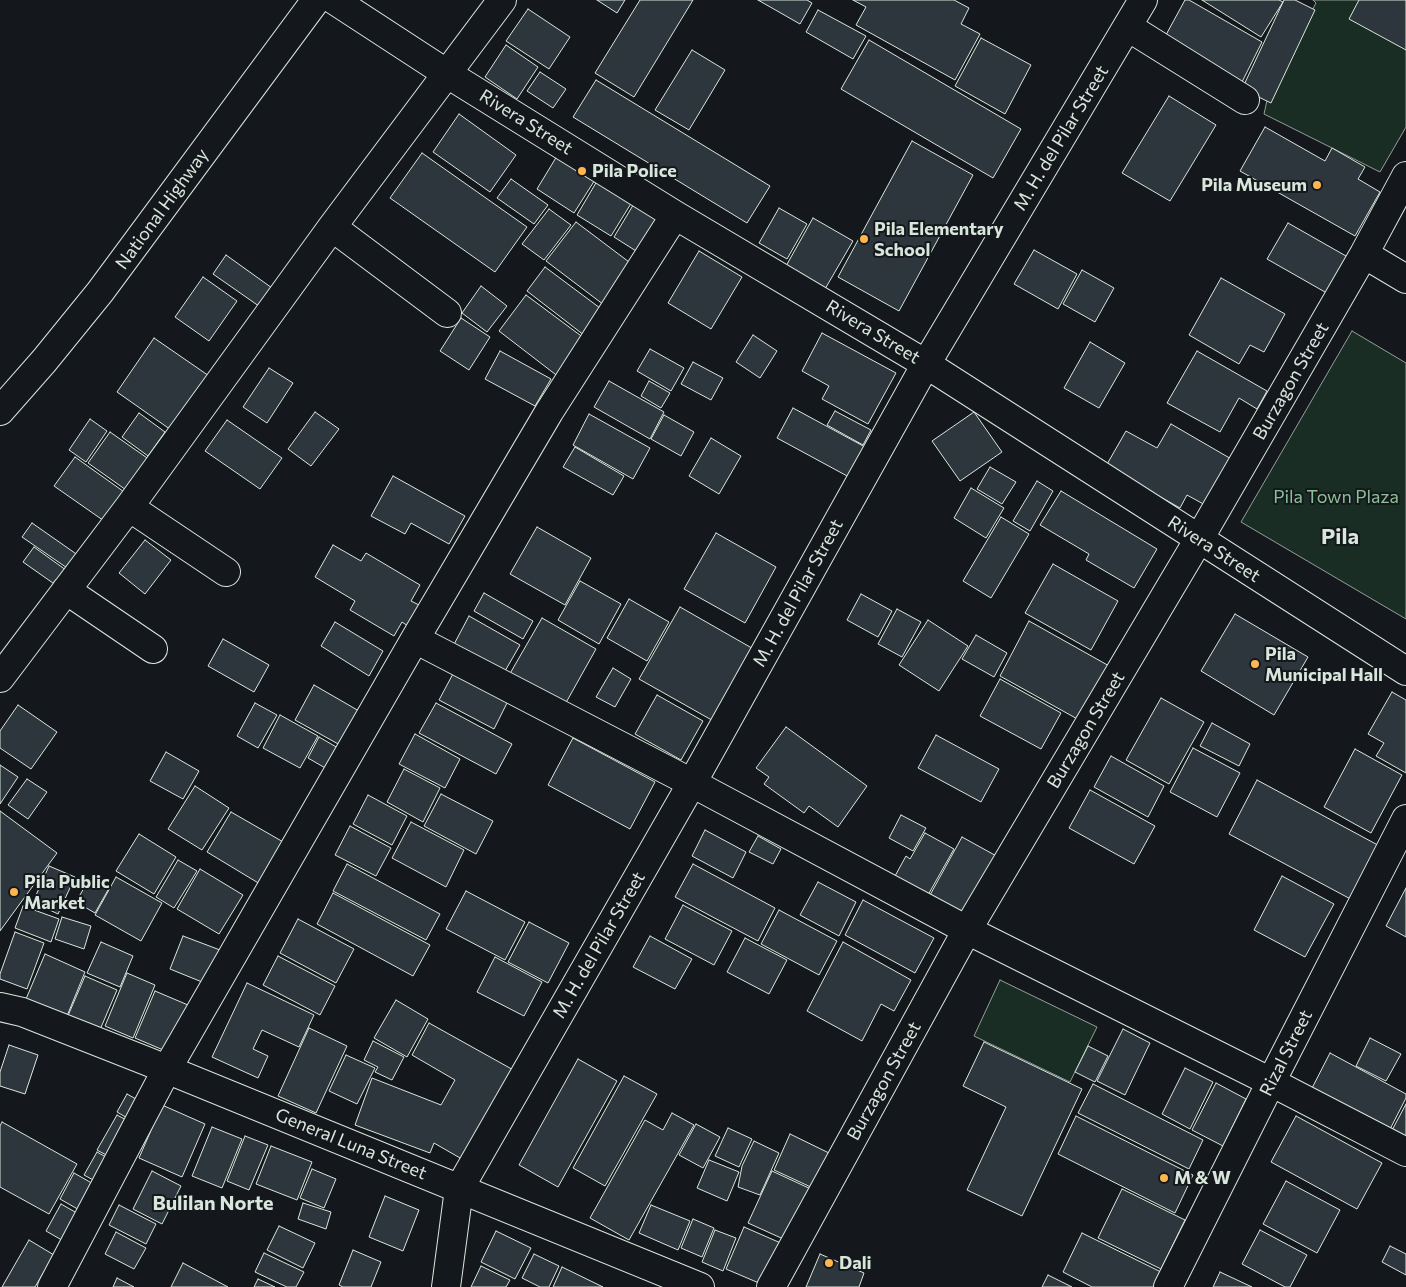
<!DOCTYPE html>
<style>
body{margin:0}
canvas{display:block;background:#14181c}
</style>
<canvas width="1406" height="1287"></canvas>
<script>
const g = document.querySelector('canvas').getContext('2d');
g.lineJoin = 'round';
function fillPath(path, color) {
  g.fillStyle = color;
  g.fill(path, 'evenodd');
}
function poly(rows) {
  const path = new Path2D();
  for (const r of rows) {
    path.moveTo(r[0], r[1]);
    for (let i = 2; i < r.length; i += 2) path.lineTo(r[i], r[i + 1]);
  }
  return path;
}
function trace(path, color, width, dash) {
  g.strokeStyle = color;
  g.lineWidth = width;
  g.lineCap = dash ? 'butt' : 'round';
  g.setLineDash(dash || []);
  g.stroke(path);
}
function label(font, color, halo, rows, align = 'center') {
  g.font = font + ' Commissioner,sans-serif';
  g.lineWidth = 4;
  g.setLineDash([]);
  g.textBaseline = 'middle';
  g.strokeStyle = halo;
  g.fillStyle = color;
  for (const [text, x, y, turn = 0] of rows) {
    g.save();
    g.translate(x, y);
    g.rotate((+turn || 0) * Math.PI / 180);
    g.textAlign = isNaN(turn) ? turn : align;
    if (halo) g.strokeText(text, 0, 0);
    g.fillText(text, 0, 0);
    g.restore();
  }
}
const green = poly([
 [1313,0,1406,0,1406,127,1380,172,1264,114,1268,96,1316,3,1313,0],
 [1352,331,1406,363,1406,619,1241,522,1352,331],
 [1000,980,1097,1027,1070,1082,974,1036,1000,980]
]);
const building = poly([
 [597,0,625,0,617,13,597,0],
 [640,0,693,0,634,97,595,73,640,0],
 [758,0,807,0,812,3,800,24,758,0],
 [853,0,954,0,969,8,961,24,980,34,955,80,856,25,866,7,853,0],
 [1185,0,1189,0,1262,42,1239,88,1161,44,1185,0],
 [1202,0,1279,0,1283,2,1261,37,1202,0],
 [1284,0,1295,0,1315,10,1271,103,1242,89,1284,0],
 [1359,0,1406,0,1406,50,1349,19,1359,0],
 [528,9,570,37,549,69,506,41,528,9],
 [818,10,866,36,853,59,806,32,818,10],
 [981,38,1031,65,1005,114,955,86,981,38],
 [869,40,1021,129,993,178,841,89,869,40],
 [506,45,538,67,517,99,485,77,506,45],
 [692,50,725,70,689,130,655,110,692,50],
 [540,72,566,89,553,108,527,91,540,72],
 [596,80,770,186,747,223,573,117,596,80],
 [1169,96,1216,125,1170,201,1122,173,1169,96],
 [459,114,516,155,490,192,433,152,459,114],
 [1265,127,1325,161,1332,148,1365,167,1358,179,1380,192,1355,236,1240,171,1265,127],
 [912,141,973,175,899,311,838,277,912,141],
 [560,151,598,175,574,213,537,189,560,151],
 [422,153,527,227,495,272,390,198,422,153],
 [600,176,635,197,611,236,577,215,600,176],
 [511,179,548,205,534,224,497,198,511,179],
 [638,197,669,216,644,256,614,237,638,197],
 [779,208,807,224,787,259,759,243,779,208],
 [549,209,571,225,544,260,522,244,549,209],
 [813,218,853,241,825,289,786,266,813,218],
 [576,222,641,271,612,311,546,261,576,222],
 [1288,223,1353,260,1332,296,1267,259,1288,223],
 [1034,250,1077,274,1058,309,1014,284,1034,250],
 [699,251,742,277,711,329,668,303,699,251],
 [226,255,279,293,266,311,213,274,226,255],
 [545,267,608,314,589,339,527,291,545,267],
 [1082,270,1114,288,1095,322,1063,304,1082,270],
 [203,277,237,301,209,341,175,317,203,277],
 [1221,278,1285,314,1264,352,1250,345,1239,364,1189,335,1221,278],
 [481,286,507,306,487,332,462,313,481,286],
 [526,295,592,344,564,381,499,331,526,295],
 [461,318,490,337,469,370,440,351,461,318],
 [822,333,896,373,868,424,822,399,829,386,802,371,822,333],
 [753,335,777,351,760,378,736,362,753,335],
 [154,338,212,378,174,432,117,392,154,338],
 [1090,342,1125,363,1099,408,1064,388,1090,342],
 [650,349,684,368,671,391,637,371,650,349],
 [500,351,551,379,535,406,485,379,500,351],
 [1197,351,1267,391,1257,409,1239,398,1220,432,1167,403,1197,351],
 [693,362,723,378,711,400,681,384,693,362],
 [269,368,293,383,267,423,243,407,269,368],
 [609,381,664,412,650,439,594,407,609,381],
 [649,381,670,393,661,408,641,396,649,381],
 [793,408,865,447,849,477,777,438,793,408],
 [835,411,871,430,863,445,827,425,835,411],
 [315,412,339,429,311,466,288,449,315,412],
 [974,412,1002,452,960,481,932,441,974,412],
 [139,413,165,432,148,456,122,437,139,413],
 [589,414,650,448,633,479,573,445,589,414],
 [664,415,694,432,681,456,651,439,664,415],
 [90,419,107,431,86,462,69,450,90,419],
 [227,420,282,458,260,489,205,451,227,420],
 [1171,424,1233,460,1207,506,1187,495,1180,508,1106,466,1126,431,1157,448,1171,424],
 [110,432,150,460,129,492,88,463,110,432],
 [711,438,741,456,719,494,689,476,711,438],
 [575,447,624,476,613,495,563,467,575,447],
 [75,457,127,494,107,523,54,486,75,457],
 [990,467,1016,482,1002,504,977,489,990,467],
 [393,476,465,516,449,544,411,523,405,534,371,516,393,476],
 [1037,481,1053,491,1030,531,1013,521,1037,481],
 [971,488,1004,508,986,538,954,518,971,488],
 [1061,491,1157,549,1134,588,1086,560,1089,554,1040,525,1061,491],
 [1001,517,1029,534,991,598,963,581,1001,517],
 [32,523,82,558,73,572,22,537,32,523],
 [537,527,591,558,565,605,510,574,537,527],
 [716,533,776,567,745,623,684,589,716,533],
 [145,540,171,560,145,594,119,573,145,540],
 [333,545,361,561,366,553,420,585,411,601,423,607,411,628,402,622,394,636,350,610,355,601,315,577,333,545],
 [34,547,70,573,60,588,23,562,34,547],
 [1053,564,1118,601,1091,650,1025,613,1053,564],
 [580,581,621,604,599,644,558,620,580,581],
 [484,593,533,621,523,639,474,611,484,593],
 [861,594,892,611,878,637,847,620,861,594],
 [629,599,669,622,647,661,607,638,629,599],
 [680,607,757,651,717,723,639,679,680,607],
 [897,609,921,622,902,657,878,644,897,609],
 [1235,614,1308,657,1274,715,1201,671,1235,614],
 [469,616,520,645,501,678,451,650,469,616],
 [542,618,596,649,563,708,508,677,542,618],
 [928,620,968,646,939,691,899,665,928,620],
 [1029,621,1111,667,1081,721,1000,676,1029,621],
 [335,622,383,651,369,676,321,646,335,622],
 [976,635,1007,653,994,677,962,659,976,635],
 [223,639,269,665,254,692,208,666,223,639],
 [613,668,631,679,615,707,596,697,613,668],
 [454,672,508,701,494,729,439,700,454,672],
 [1000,679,1061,713,1041,749,980,716,1000,679],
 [314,685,359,711,340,745,295,720,314,685],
 [1392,692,1406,700,1406,773,1376,756,1384,743,1368,734,1392,692],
 [657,695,703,721,681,760,635,734,657,695],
 [1161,698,1204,722,1169,784,1126,760,1161,698],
 [255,703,277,715,258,748,237,736,255,703],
 [436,703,512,744,496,774,419,733,436,703],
 [18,705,57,732,31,769,0,748,0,731,18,705],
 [280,715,318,736,300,768,263,748,280,715],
 [1212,723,1250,744,1239,766,1200,746,1212,723],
 [786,727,867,786,838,827,809,806,804,813,764,784,769,777,756,768,786,727],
 [415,734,460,759,445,788,399,764,415,734],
 [936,735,999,769,981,802,918,768,936,735],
 [319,737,338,748,327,769,308,758,319,737],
 [573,738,655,782,630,829,548,785,573,738],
 [1193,748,1240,773,1217,817,1170,792,1193,748],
 [1355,749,1402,775,1371,833,1324,807,1355,749],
 [166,752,199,771,183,799,150,781,166,752],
 [1111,756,1164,786,1148,817,1094,787,1111,756],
 [0,765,18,777,0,804,0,765],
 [404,769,440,788,423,822,387,802,404,769],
 [27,779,47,792,28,819,8,805,27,779],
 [1257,780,1387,850,1358,903,1229,834,1257,780],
 [195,786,229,808,202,850,168,829,195,786],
 [1090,790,1155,826,1134,864,1069,828,1090,790],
 [441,794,493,821,476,854,424,826,441,794],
 [368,795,407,816,392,845,353,824,368,795],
 [0,811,57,853,0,931,0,811],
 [231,812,285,843,260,884,207,852,231,812],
 [901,815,926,828,913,851,889,838,901,815],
 [411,822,464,850,446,887,392,858,411,822],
 [350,826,391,848,376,876,335,855,350,826],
 [705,830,746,852,733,878,692,856,705,830],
 [925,833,954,849,928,895,895,876,906,856,910,859,925,833],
 [139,834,176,857,154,894,116,871,139,834],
 [758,836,781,849,773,864,749,852,758,836],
 [962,837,1000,858,967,916,930,895,962,837],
 [178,860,197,871,174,908,156,897,178,860],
 [347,864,440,914,426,940,333,891,347,864],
 [693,864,775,908,758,941,675,897,693,864],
 [49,866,75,877,58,914,33,902,49,866],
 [200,869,243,895,219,934,177,909,200,869],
 [1282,876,1334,904,1305,957,1254,930,1282,876],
 [116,877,162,903,141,941,95,915,116,877],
 [89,879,108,890,95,913,76,902,89,879],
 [818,882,856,902,839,936,800,915,818,882],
 [1406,888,1406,937,1386,926,1406,888],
 [466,891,525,922,505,960,446,929,466,891],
 [333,893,430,945,413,976,317,924,333,893],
 [863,900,934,938,915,973,845,935,863,900],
 [683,905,732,931,714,965,665,939,683,905],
 [23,906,59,919,51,942,15,928,23,906],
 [779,910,837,941,819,975,761,944,779,910],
 [62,917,91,926,84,949,55,939,62,917],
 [298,919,354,949,336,983,280,953,298,919],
 [529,922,569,943,548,983,508,962,529,922],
 [15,932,44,943,27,989,0,979,0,974,15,932],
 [183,936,220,950,207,984,170,969,183,936],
 [650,936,692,959,675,989,633,967,650,936],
 [745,938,787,960,769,994,727,972,745,938],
 [101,942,133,956,120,987,87,973,101,942],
 [843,942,911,980,894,1011,881,1004,862,1041,807,1011,843,942],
 [45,954,85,972,67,1016,26,999,45,954],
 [278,956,335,986,320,1015,263,985,278,956],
 [495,957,542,982,524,1016,477,992,495,957],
 [127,973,155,985,133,1038,105,1026,127,973],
 [85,976,117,990,99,1032,67,1018,85,976],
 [247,983,314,1015,299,1047,262,1030,253,1049,268,1056,258,1078,212,1057,247,983],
 [155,991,188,1005,168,1052,135,1038,155,991],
 [396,1000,428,1019,407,1057,374,1038,396,1000],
 [429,1023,517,1072,467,1162,434,1143,430,1153,355,1125,372,1078,441,1105,455,1080,412,1055,429,1023],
 [309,1028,347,1046,316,1113,278,1096,309,1028],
 [1123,1029,1150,1043,1125,1095,1097,1081,1123,1029],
 [1370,1038,1401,1054,1386,1081,1356,1066,1370,1038],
 [373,1041,404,1057,392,1080,375,1072,378,1067,364,1060,373,1041],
 [984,1042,1082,1089,1022,1216,967,1190,1006,1107,963,1086,984,1042],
 [9,1045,38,1055,25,1094,0,1086,0,1072,9,1045],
 [1088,1046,1108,1056,1095,1082,1075,1072,1088,1046],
 [1330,1053,1406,1094,1406,1098,1387,1135,1309,1094,1330,1053],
 [346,1055,375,1068,357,1104,329,1091,346,1055],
 [578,1059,617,1081,558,1187,519,1165,578,1059],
 [1185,1068,1213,1082,1190,1129,1162,1114,1185,1068],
 [624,1076,657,1094,605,1186,573,1168,624,1076],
 [1216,1083,1246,1099,1223,1146,1192,1130,1216,1083],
 [1093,1084,1203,1140,1189,1169,1078,1113,1093,1084],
 [127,1094,152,1108,141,1126,117,1112,127,1094],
 [1406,1104,1406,1138,1390,1134,1406,1104],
 [162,1105,205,1124,182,1177,139,1158,162,1105],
 [672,1113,694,1125,629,1240,590,1218,645,1120,663,1130,672,1113],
 [117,1115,141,1128,121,1163,97,1150,117,1115],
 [1076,1116,1193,1175,1175,1213,1058,1154,1076,1116],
 [1296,1116,1382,1163,1357,1209,1271,1162,1296,1116],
 [2,1122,77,1164,49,1214,0,1187,0,1126,2,1122],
 [696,1124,720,1137,703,1168,679,1155,696,1124],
 [212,1127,242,1139,222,1188,192,1176,212,1127],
 [728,1128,752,1139,739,1167,715,1156,728,1128],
 [790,1134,831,1154,815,1189,774,1170,790,1134],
 [245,1136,268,1145,249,1190,227,1181,245,1136],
 [754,1141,779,1153,760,1195,738,1187,742,1166,754,1141],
 [271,1146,312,1162,297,1200,256,1184,271,1146],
 [97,1152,120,1165,108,1188,84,1175,97,1152],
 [709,1160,739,1172,727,1201,697,1188,709,1160],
 [312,1169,336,1179,324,1208,300,1198,312,1169],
 [152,1171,181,1186,162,1224,133,1209,152,1171],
 [772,1171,813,1190,790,1242,748,1223,772,1171],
 [74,1173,104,1190,90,1216,60,1199,74,1173],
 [1286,1181,1340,1210,1317,1253,1263,1224,1286,1181],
 [1122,1189,1185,1220,1161,1269,1098,1238,1122,1189],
 [385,1196,419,1210,403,1251,369,1237,385,1196],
 [303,1203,331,1212,326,1229,298,1219,303,1203],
 [61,1204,89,1220,74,1247,46,1231,61,1204],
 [119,1205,156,1224,146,1244,109,1225,119,1205],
 [651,1205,690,1221,678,1250,639,1233,651,1205],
 [693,1219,714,1228,702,1257,681,1248,693,1219],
 [279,1226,315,1243,303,1268,267,1250,279,1226],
 [744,1227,783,1244,766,1286,726,1269,744,1227],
 [715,1230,736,1238,723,1271,702,1262,715,1230],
 [1260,1230,1307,1255,1290,1287,1285,1287,1242,1264,1260,1230],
 [496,1231,531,1248,515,1279,481,1262,496,1231],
 [116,1232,146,1248,134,1269,105,1254,116,1232],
 [1082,1233,1163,1273,1156,1287,1092,1287,1063,1272,1082,1233],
 [29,1240,54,1255,35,1287,2,1287,29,1240],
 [1390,1246,1406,1254,1406,1275,1382,1262,1390,1246],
 [353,1250,381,1262,371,1287,343,1287,339,1285,353,1250],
 [264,1253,304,1272,296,1287,287,1287,255,1272,264,1253],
 [534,1254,559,1266,549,1287,540,1287,522,1278,534,1254],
 [820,1254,864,1273,859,1287,806,1287,820,1254],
 [183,1263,228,1287,171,1287,183,1263],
 [481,1266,510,1280,506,1287,471,1287,481,1266],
 [562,1267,603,1287,553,1287,562,1267],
 [1220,1272,1252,1287,1213,1287,1220,1272],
 [1048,1275,1072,1287,1042,1287,1048,1275],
 [117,1278,134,1287,113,1287,117,1278],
 [258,1279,275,1287,254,1287,258,1279]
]);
const minor = poly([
 [334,0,446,73,675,215,926,364,1406,671],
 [1128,27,1245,100],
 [332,227,447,313],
 [1364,254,1406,279],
 [129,507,226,572],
 [66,590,153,649],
 [415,639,692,783,967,930,1271,1082,1406,1152],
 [0,678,129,507,332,227,502,0],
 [52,1287,167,1069,415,639,549,412,675,215],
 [446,1287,459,1189,692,783,926,364,1143,0],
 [771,1287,967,930,1199,539,1364,254,1406,176]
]);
const major = poly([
 [0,411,44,361,100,292,316,0],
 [0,1007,22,1012,149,1062,700,1287],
 [1168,1287,1271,1082,1406,819]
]);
const markers = [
 [582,171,5,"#ffb74d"],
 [1317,185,5,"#ffb74d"],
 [864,239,5,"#ffb74d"],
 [1255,664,5,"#ffb74d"],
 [14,892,5,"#ffb74d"],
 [1164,1178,5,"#ffb74d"],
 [829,1263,5,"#ffb74d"]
];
const streetNames = [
 ["Rivera Street",526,122,32],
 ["M. H. del Pilar Street",1061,138,-59],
 ["National Highway",162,209,-54],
 ["Rivera Street",873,332,31],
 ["Burzagon Street",1291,381,-60],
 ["Rivera Street",1214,549,33],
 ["M. H. del Pilar Street",798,593,-61],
 ["Burzagon Street",1086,730,-59],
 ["M. H. del Pilar Street",599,945,-60],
 ["Rizal Street",1286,1053,-63],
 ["Burzagon Street",884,1081,-61],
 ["General Luna Street",351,1144,22]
];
const poiNames = [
 ["Pila Police",592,171],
 ["Pila Museum",1307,185,"right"],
 ["Pila Elementary",874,229],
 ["School",874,250],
 ["Pila",1265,654],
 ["Municipal Hall",1265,675],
 ["Pila Public",24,882],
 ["Market",24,903],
 ["M & W",1174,1178],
 ["Dali",839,1263]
];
const parkNames = [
 ["Pila Town Plaza",1336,497]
];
const quarterNames = [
 ["Bulilan Norte",213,1203]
];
const districtNames = [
 ["Pila",1340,537]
];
fillPath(green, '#1a2d24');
trace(green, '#939e99', 1);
fillPath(building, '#2c363c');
trace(building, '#d8e6dc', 1);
trace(minor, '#d8e6dc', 30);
trace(major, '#d8e6dc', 30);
trace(minor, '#14181c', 28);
trace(major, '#14181c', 28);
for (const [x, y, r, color] of markers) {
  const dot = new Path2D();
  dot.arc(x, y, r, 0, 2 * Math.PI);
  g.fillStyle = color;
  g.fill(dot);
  trace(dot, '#14181c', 2);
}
label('18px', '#d8e6dc', '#14181c', streetNames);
label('bold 18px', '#d8e6dc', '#14181c', poiNames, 'left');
label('18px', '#8ac095', '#14181c', parkNames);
label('bold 20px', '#d8e6dc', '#14181c', quarterNames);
label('bold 22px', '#d8e6dc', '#14181c', districtNames);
</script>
